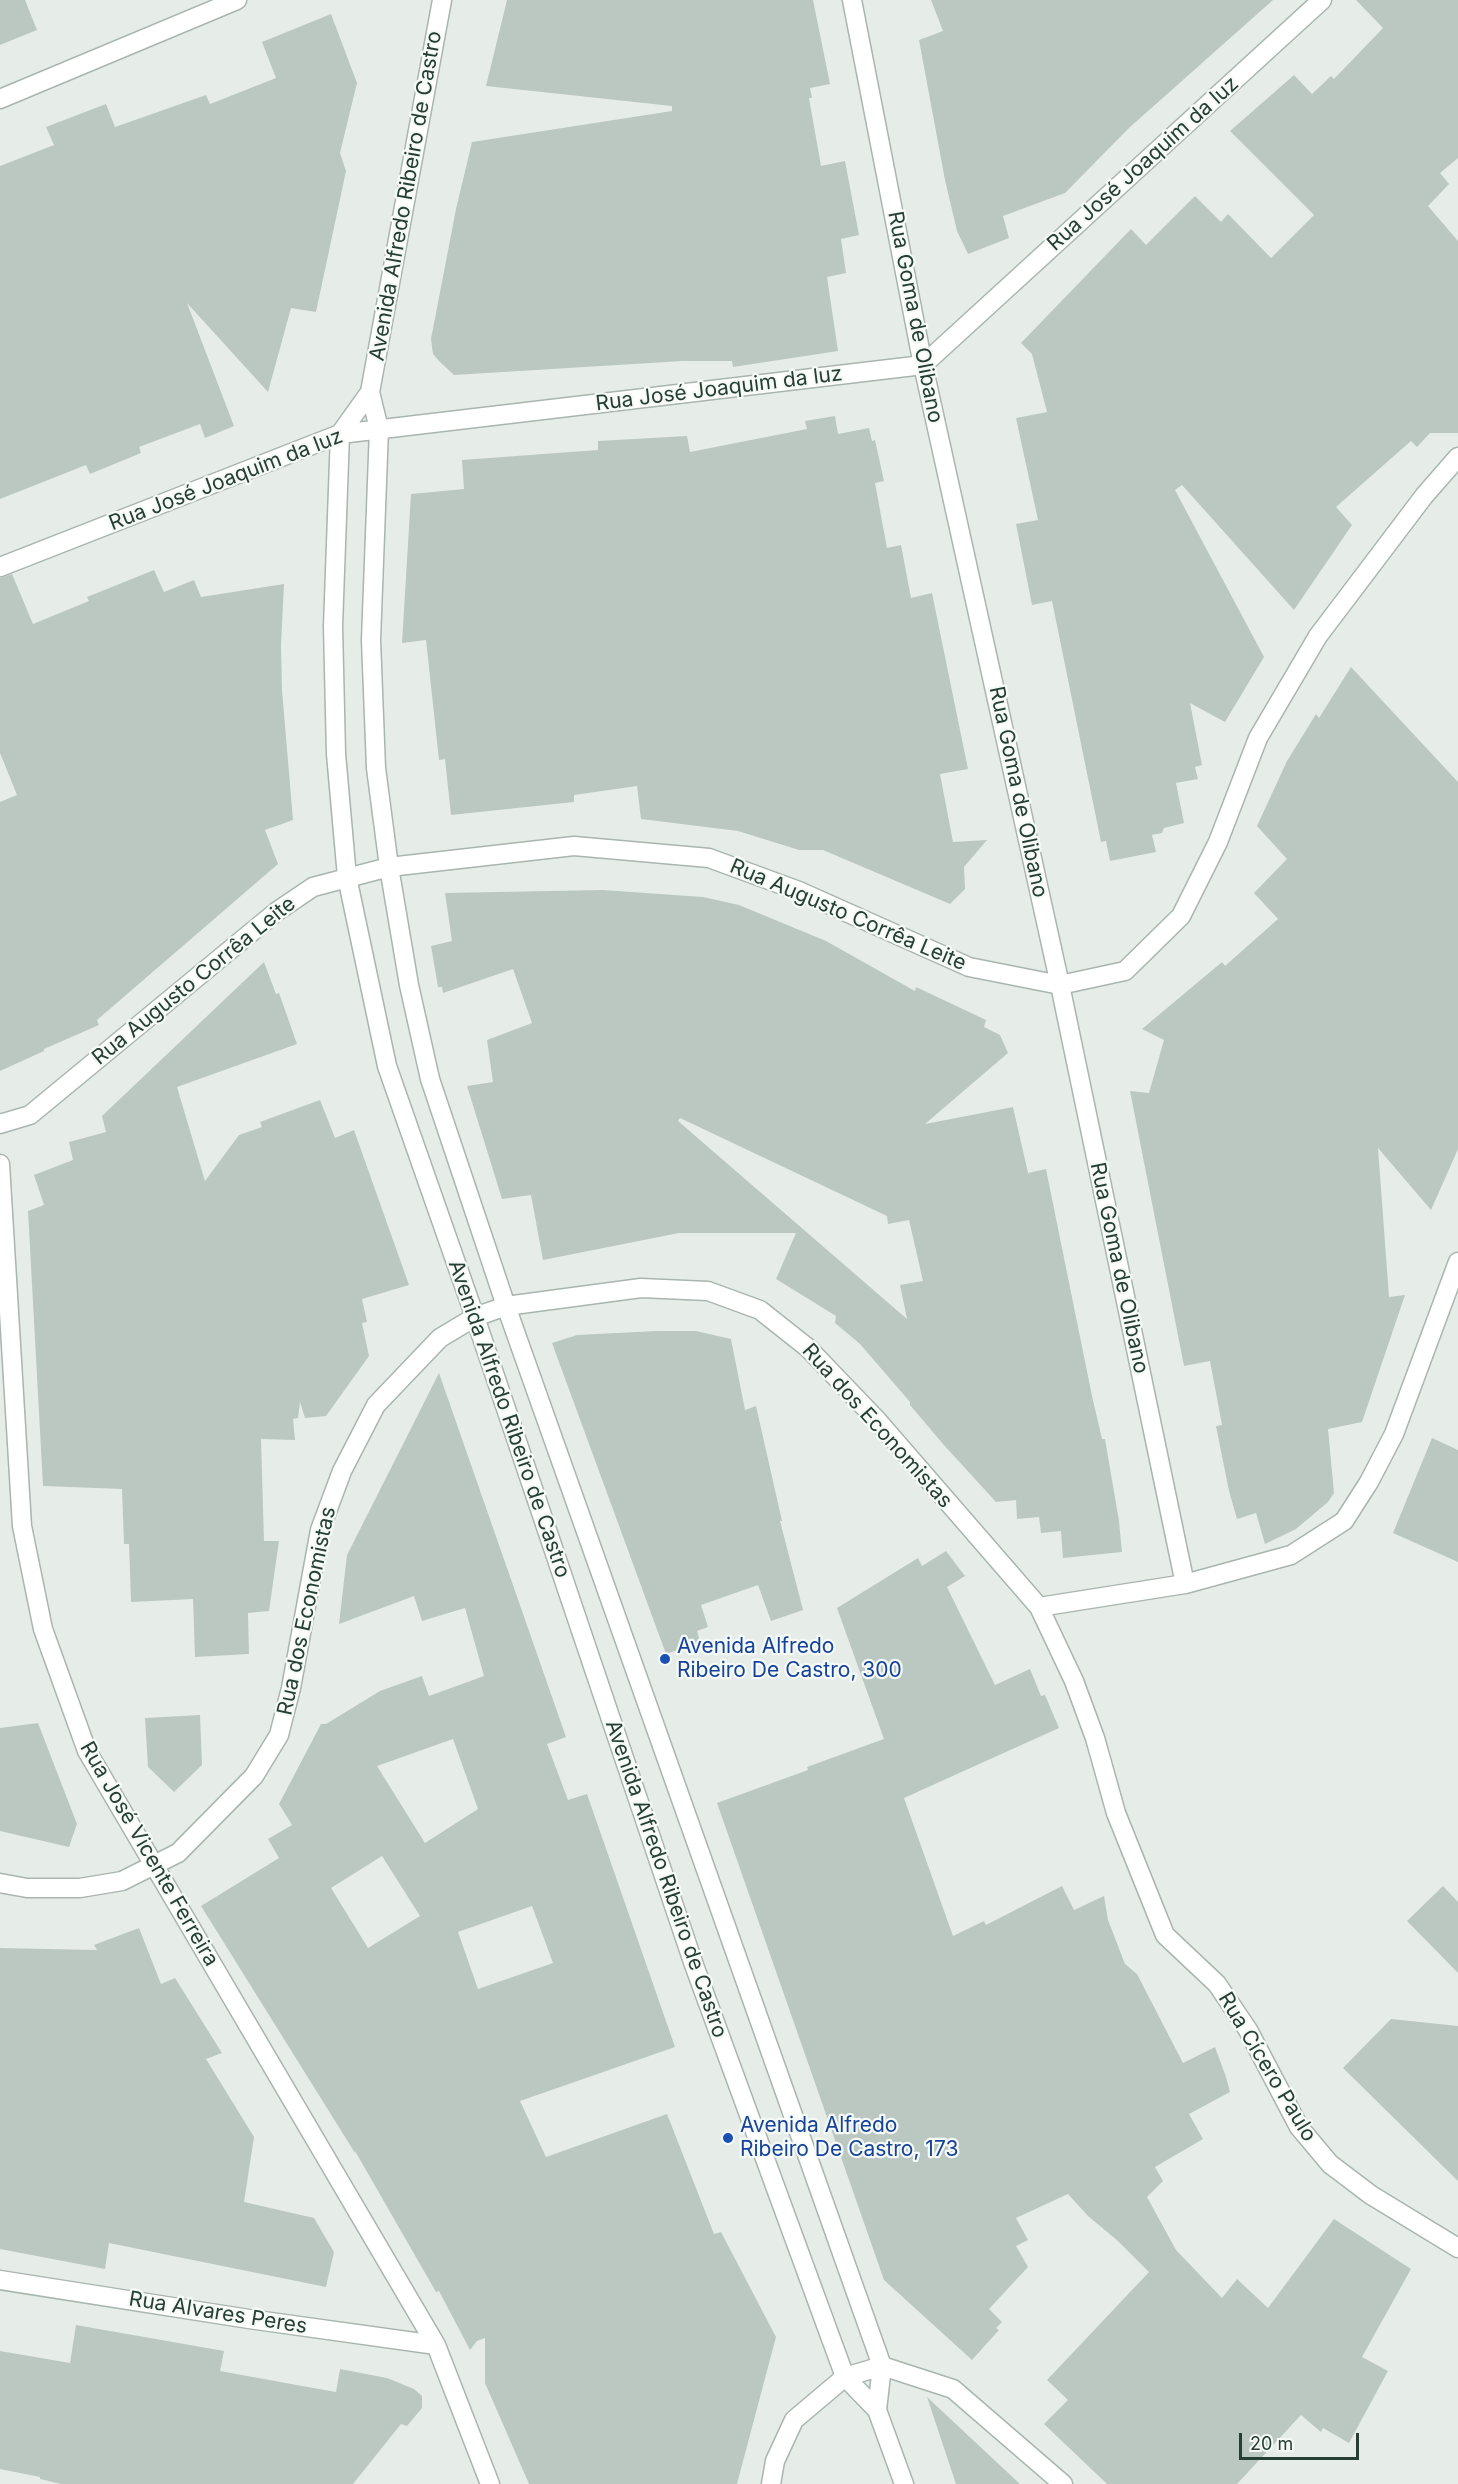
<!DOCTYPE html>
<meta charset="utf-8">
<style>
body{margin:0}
#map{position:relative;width:1458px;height:2484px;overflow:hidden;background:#e6ede9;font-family:Inter,sans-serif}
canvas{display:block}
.scale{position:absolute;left:1239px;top:2433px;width:120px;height:27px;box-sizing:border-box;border:3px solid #263e34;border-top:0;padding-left:8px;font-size:18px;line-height:21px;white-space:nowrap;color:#263e34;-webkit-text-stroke:4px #f6faf7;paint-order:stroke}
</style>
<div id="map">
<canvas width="1458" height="2484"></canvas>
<div class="scale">20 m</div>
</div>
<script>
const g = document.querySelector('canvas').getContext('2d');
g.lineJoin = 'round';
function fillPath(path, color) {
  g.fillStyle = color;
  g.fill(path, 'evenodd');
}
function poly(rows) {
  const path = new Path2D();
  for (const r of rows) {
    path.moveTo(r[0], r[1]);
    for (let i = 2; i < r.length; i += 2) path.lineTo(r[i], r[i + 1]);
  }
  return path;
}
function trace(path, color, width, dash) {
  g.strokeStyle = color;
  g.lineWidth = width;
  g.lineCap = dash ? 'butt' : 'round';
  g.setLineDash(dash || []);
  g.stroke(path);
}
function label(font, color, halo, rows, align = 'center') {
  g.font = font + ' Inter,sans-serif';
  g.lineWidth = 4.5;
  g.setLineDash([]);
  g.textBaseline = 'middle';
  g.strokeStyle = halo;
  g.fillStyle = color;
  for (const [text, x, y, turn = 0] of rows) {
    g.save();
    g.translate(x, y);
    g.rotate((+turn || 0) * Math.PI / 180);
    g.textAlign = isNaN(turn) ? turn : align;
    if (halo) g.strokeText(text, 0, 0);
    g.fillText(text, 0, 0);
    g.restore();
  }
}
const building = poly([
 [0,0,25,0,37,30,0,45],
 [507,0,813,0,830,84,810,88,812,98,809,98,821,166,845,161,859,235,841,239,846,273,827,277,838,351,733,367,732,361,683,361,454,375,439,361,433,354,431,339,456,209,472,142,672,111,672,106,486,86],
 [931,0,1273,0,1129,128,1065,193,1003,216,1009,238,968,254,957,231,945,180,919,40,943,31],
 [1356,0,1458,0,1458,158,1440,173,1449,184,1428,206,1458,241,1458,433,1430,433,1417,447,1411,441,1336,507,1352,525,1294,610,1182,485,1175,490,1264,657,1225,722,1190,703,1202,765,1195,767,1198,779,1176,783,1184,823,1164,828,1162,833,1152,835,1156,852,1110,861,1106,841,1101,842,1052,601,1032,605,1016,524,1038,520,1016,418,1047,412,1032,354,1021,343,1131,229,1146,245,1195,196,1221,222,1228,214,1271,258,1314,215,1230,131,1294,75,1312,94,1331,76,1334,79,1383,28],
 [331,14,357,83,340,153,346,171,316,312,291,308,268,392,187,303,234,426,205,438,200,424,139,447,141,453,90,474,86,465,0,499,0,166,54,145,46,127,106,104,115,127,206,95,210,104,276,78,262,42],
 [835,416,838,434,869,428,872,441,875,440,884,481,875,483,887,548,901,545,911,598,932,593,968,769,940,774,953,842,987,840,964,867,965,889,950,904,823,850,799,850,738,831,641,819,637,786,574,795,574,802,451,815,445,759,439,760,426,640,402,643,411,494,464,489,462,460,598,450,598,441,687,436,690,452,807,429,805,421],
 [154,570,164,592,194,580,201,597,284,584,281,645,282,690,293,820,265,830,278,864,97,1020,99,1025,44,1049,44,1051,0,1071,0,802,17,795,0,753,0,578,12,574,33,624,89,601,87,597],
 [1351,667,1458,782,1458,1149,1431,1210,1378,1148,1389,1297,1405,1295,1362,1422,1328,1429,1334,1493,1328,1502,1296,1529,1265,1544,1256,1513,1237,1519,1229,1491,1216,1426,1222,1425,1210,1361,1184,1366,1130,1091,1149,1093,1164,1040,1142,1029,1222,962,1225,966,1278,919,1254,893,1287,859,1257,826,1287,761,1316,714,1319,718],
 [603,890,703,897,739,905,826,941,915,991,916,987,986,1020,984,1027,1000,1035,1008,1053,925,1124,1013,1107,1028,1173,1046,1169,1092,1396,1102,1439,1105,1439,1119,1521,1122,1552,1063,1558,1061,1531,1041,1533,1039,1517,1017,1519,1016,1500,996,1502,943,1444,910,1405,910,1402,860,1344,835,1323,836,1316,776,1279,796,1233,679,1233,543,1260,531,1195,502,1199,467,1086,493,1082,487,1040,532,1023,513,969,443,993,442,987,438,987,431,946,452,941,445,893],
 [680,1118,887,1216,888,1224,909,1220,923,1281,900,1285,907,1319,678,1121],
 [264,962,276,994,279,993,297,1044,177,1087,205,1181,239,1135,262,1127,260,1122,320,1100,335,1138,354,1130,409,1285,362,1299,367,1322,362,1323,369,1356,326,1416,305,1418,300,1402,298,1418,293,1419,295,1440,261,1439,264,1541,279,1541,269,1611,248,1613,249,1654,195,1657,193,1599,131,1602,129,1544,124,1544,122,1489,43,1486,28,1211,44,1205,34,1175,73,1160,69,1142,106,1132,102,1116],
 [657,1331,696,1331,731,1339,745,1410,756,1406,782,1521,780,1521,803,1610,771,1621,758,1585,701,1605,708,1627,697,1631,700,1642,666,1654,552,1343,577,1335],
 [439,1373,566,1737,547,1744,568,1800,587,1794,675,2047,520,2101,546,2157,667,2114,714,2234,721,2232,776,2337,737,2484,529,2484,485,2383,485,2338,477,2341,470,2350,439,2291,436,2292,355,2151,355,2153,201,1906,279,1858,268,1839,292,1825,279,1804,321,1724,326,1724,380,1691,422,1676,429,1696,484,1676,465,1608,422,1621,414,1596,339,1624,347,1555],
 [453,1739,478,1809,425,1843,377,1766],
 [382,1856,420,1916,368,1948,331,1888],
 [532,1906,553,1963,478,1989,458,1932],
 [1432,1438,1458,1450,1458,1562,1393,1533],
 [946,1551,965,1576,947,1587,995,1685,1030,1669,1041,1696,1045,1695,1059,1728,904,1798,953,1936,984,1921,986,1925,1062,1886,1074,1910,1104,1896,1108,1920,1125,1964,1137,1974,1183,2063,1215,2047,1226,2077,1230,2092,1189,2114,1203,2139,1155,2167,1163,2181,1147,2197,1176,2250,1222,2298,1237,2279,1268,2308,1334,2219,1411,2269,1362,2357,1388,2371,1349,2443,1323,2428,1321,2432,1301,2415,1237,2484,1107,2484,1044,2424,1068,2400,1047,2380,1149,2272,1118,2241,1088,2216,1068,2194,1016,2218,1028,2240,1016,2246,1028,2267,989,2309,1002,2322,996,2328,999,2330,972,2360,884,2280,717,1803,808,1770,807,1767,884,1739,837,1608,918,1558,922,1566],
 [200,1715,202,1765,174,1792,148,1767,145,1718],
 [38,1723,77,1824,69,1847,0,1831,0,1728],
 [1443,1886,1458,1902,1458,1973,1407,1921],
 [139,1928,161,1984,175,1978,222,2053,206,2059,254,2137,244,2202,314,2218,334,2252,326,2287,109,2243,105,2269,0,2249,0,1948,97,1950,94,1945],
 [1391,2019,1458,2026,1458,2181,1343,2068],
 [76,2325,224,2351,220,2371,302,2386,336,2392,340,2369,387,2378,414,2389,422,2396,422,2408,407,2426,401,2424,353,2484,61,2484,40,2479,40,2477,0,2469,0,2351,70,2363],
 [927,2397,1020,2484,956,2484]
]);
const minor = poly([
 [442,0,370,392,379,429,371,640,376,768,389,867,409,985,430,1079,506,1306,882,2366,877,2410,904,2484],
 [852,0,923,365,1060,985,1185,1584],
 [0,99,237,0],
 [370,392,340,434,333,626,336,754,347,877,387,1066,475,1317,694,1965,845,2377,877,2410],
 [0,567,340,434,923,365,1322,0],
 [0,1124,30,1115,276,912,313,887,389,867,574,846,709,858,799,891,969,967,1060,985,1125,971,1181,916,1218,842,1258,738,1318,636,1424,496,1458,457],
 [0,1164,22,1526,43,1629,87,1751,436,2345,490,2484],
 [1039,1607,1074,1681,1095,1738,1116,1813,1165,1935,1217,1984,1248,2030,1299,2127,1330,2164,1371,2195,1458,2248],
 [0,1883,27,1888,80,1888,122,1881,178,1853,254,1776,279,1735,291,1688,320,1530,342,1471,376,1405,440,1338,475,1317,506,1306,641,1288,708,1291,760,1310,808,1348,876,1419,1039,1607,1185,1584,1291,1555,1344,1521,1369,1482,1394,1434,1458,1262],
 [0,2280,249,2319,436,2345],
 [771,2484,775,2461,794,2420,845,2377,882,2366,953,2389,1063,2484]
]);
const markers = [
 [665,1659,6,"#1a4fb4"],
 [728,2138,6,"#1a4fb4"]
];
const streetNames = [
 ["Rua José Joaquim da luz",1143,164,-42],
 ["Avenida Alfredo Ribeiro de Castro",406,196,-80],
 ["Rua Goma de Olibano",915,317,79],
 ["Rua José Joaquim da luz",719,389,-7],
 ["Rua José Joaquim da luz",226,480,-21],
 ["Rua Goma de Olibano",1018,792,78],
 ["Rua Augusto Corrêa Leite",848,915,23],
 ["Rua Augusto Corrêa Leite",194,981,-39],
 ["Rua Goma de Olibano",1119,1268,78],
 ["Avenida Alfredo Ribeiro de Castro",509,1419,71],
 ["Rua dos Economistas",877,1426,48],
 ["Rua dos Economistas",307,1611,-78],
 ["Rua José Vicente Ferreira",149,1854,60],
 ["Avenida Alfredo Ribeiro de Castro",666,1879,71],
 ["Rua Cícero Paulo",1267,2067,59],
 ["Rua Alvares Peres",218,2313,9]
];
const transitNames = [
 ["Avenida Alfredo",677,1647],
 ["Ribeiro De Castro, 300",677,1671],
 ["Avenida Alfredo",740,2126],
 ["Ribeiro De Castro, 173",740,2150]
];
fillPath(building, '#bbc8c1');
trace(minor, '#a9b5af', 21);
trace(minor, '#fff', 18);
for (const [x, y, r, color] of markers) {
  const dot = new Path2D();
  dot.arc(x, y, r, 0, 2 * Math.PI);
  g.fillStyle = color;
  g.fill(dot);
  trace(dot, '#f6faf7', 2);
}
label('21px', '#263e34', '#f6faf7', streetNames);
label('21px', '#164399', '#f6faf7', transitNames, 'left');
</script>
